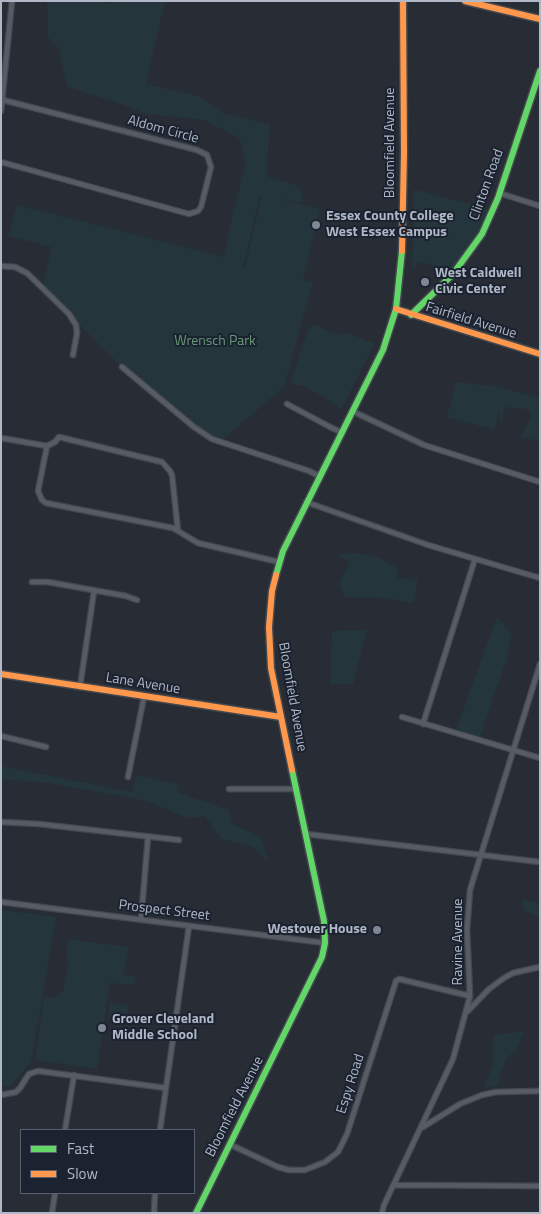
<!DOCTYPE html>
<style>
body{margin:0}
#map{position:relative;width:541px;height:1214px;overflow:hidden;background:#272c35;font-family:"Titillium Web",sans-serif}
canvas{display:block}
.frame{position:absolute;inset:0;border:2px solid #b0b8c7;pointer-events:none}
.legend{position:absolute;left:20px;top:1129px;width:175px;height:65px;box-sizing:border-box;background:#1b2230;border:1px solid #575e6c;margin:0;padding:6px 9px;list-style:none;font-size:15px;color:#b0b8c7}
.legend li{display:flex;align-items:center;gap:10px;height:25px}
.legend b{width:25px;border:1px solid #575e6c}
</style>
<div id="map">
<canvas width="541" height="1214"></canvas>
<div class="frame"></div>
<ul class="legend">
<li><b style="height:6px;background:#63d668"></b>Fast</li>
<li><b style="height:6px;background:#ff974d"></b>Slow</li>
</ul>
</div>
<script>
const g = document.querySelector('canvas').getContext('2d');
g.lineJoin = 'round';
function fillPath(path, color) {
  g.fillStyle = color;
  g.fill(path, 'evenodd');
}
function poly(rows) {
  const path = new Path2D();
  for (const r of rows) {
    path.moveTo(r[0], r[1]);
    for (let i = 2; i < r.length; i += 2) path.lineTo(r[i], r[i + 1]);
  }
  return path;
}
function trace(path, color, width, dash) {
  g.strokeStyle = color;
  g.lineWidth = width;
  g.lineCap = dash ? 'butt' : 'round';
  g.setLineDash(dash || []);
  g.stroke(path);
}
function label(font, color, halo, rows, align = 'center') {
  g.font = font + ' "Titillium Web",sans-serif';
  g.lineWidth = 4;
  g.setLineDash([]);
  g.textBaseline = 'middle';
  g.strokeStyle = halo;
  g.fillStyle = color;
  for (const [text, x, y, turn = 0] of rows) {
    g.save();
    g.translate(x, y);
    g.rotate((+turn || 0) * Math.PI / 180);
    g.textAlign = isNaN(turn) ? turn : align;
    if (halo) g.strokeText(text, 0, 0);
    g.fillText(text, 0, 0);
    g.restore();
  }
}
const green = poly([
 [47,1,90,1,111,4,113,1,165,1,146,84,202,97,225,114,270,124,266,176,295,185,302,193,303,203,280,199,320,209,303,280,313,282,284,387,223,439,206,435,122,367,43,289,51,247,8,236,17,205,224,257,231,222,246,162,239,138,204,120,147,114,113,101,67,87,59,49,48,37],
 [260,195,262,195,245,268,243,268],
 [414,189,491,210,489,211,477,238,442,279,441,278,445,273,435,265,417,262,417,268,412,269],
 [316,325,321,327,323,330,342,335,344,332,375,343,341,410,330,401,301,385,297,386,291,380,309,327],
 [456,382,495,386,540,398,540,441,520,437,532,416,527,409,505,407,502,423,499,411,494,430,447,417],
 [356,553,377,557,398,568,397,578,418,580,413,603,386,598,345,597,339,583,350,563,337,554],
 [497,617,512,633,507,658,480,738,456,729],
 [367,630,353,684,330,684,332,631],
 [1,766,133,792,136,775,178,784,177,792,229,810,233,825,260,836,269,863,253,846,221,839,205,816,187,818,147,801,48,783,1,779],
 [521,899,540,903,540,917,524,911],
 [1,910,56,917,31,1063,10,1086,1,1085],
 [68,939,128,947,124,975,135,976,134,985,110,983,97,1069,35,1060,44,996,57,997,58,995,63,992,69,960,67,960,66,956],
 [109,1002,128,1005,128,1020,109,1017],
 [524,1031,516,1050,506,1059,497,1087,484,1088,494,1061,494,1035]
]);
const street = poly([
 [1,111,12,1],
 [1,162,189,214,198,211,201,207,211,167,207,155,197,150,3,100],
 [499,193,540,206],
 [1,266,15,267,27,273,69,314,76,325,77,333,73,355],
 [122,367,194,427,212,439,309,471,319,476],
 [287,404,332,428,341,432],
 [352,411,424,445,540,482],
 [1,438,47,446,55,442,59,437,162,462,170,471,172,475,178,531],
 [47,446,38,491,42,500,46,503,173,528,198,543,279,562],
 [306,502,428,545,540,578],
 [32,582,48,582,126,596,137,600],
 [80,687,94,591],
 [402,717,540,758],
 [423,724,475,559],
 [1,736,46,747],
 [128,777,144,697],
 [229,789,297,789],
 [1,822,39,824,179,840],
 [306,834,540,862],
 [1,902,325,943],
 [141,920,148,837],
 [468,1011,489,989,504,978,513,973,540,967],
 [1,1095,16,1092,20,1088,29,1074,38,1071,166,1088],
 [423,1127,460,1104,482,1095,496,1092,540,1091],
 [65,1130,74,1075],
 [160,1130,189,926],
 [229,1144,278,1167,289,1170,305,1170,325,1162,338,1152,347,1134,396,981,399,979,470,996],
 [394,1185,540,1186],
 [52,1213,55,1193],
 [154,1213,155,1193],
 [382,1213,384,1205,453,1059,470,996,467,930,470,890,540,664]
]);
const fast = poly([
 [411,315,453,274,482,234,498,198,540,71],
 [276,575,283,551,383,350,396,309,402,251],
 [196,1213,322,957,325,943,324,921,292,770]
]);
const slow = poly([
 [465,1,540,19],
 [402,251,404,153,403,1],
 [396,309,540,354],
 [276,575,272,591,269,627,271,668,292,770],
 [1,674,281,717]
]);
const markers = [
 [316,225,5,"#808794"],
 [425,282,5,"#808794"],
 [377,930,5,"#808794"],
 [102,1028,5,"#808794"]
];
const streetNames = [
 ["Aldom Circle",163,130,15],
 ["Bloomfield Avenue",391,143,-90],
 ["Clinton Road",487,185,-70],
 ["Fairfield Avenue",471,321,17],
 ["Lane Avenue",143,684,9],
 ["Bloomfield Avenue",292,697,80],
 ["Prospect Street",164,911,7],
 ["Ravine Avenue",459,942,-90],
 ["Espy Road",351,1084,-72],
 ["Bloomfield Avenue",235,1107,-63]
];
const poiNames = [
 ["Essex County College",326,217],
 ["West Essex Campus",326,233],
 ["West Caldwell",435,274],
 ["Civic Center",435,290],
 ["Westover House",367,930,"right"],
 ["Grover Cleveland",112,1020],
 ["Middle School",112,1036]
];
const parkNames = [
 ["Wrensch Park",215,342]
];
fillPath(green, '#24363b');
trace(street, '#43474e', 7);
trace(fast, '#43474e', 9);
trace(slow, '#43474e', 9);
trace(street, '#575b64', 4.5);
trace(fast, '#63d668', 6);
trace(slow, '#ff974d', 6);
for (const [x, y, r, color] of markers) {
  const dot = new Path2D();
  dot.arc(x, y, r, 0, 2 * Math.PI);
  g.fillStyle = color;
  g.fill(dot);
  trace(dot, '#1b2230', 2);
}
label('14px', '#b0b8c7', '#1b2230', streetNames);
label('bold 14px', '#b0b8c7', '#1b2230', poiNames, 'left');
label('14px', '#679976', '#1b2230', parkNames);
</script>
